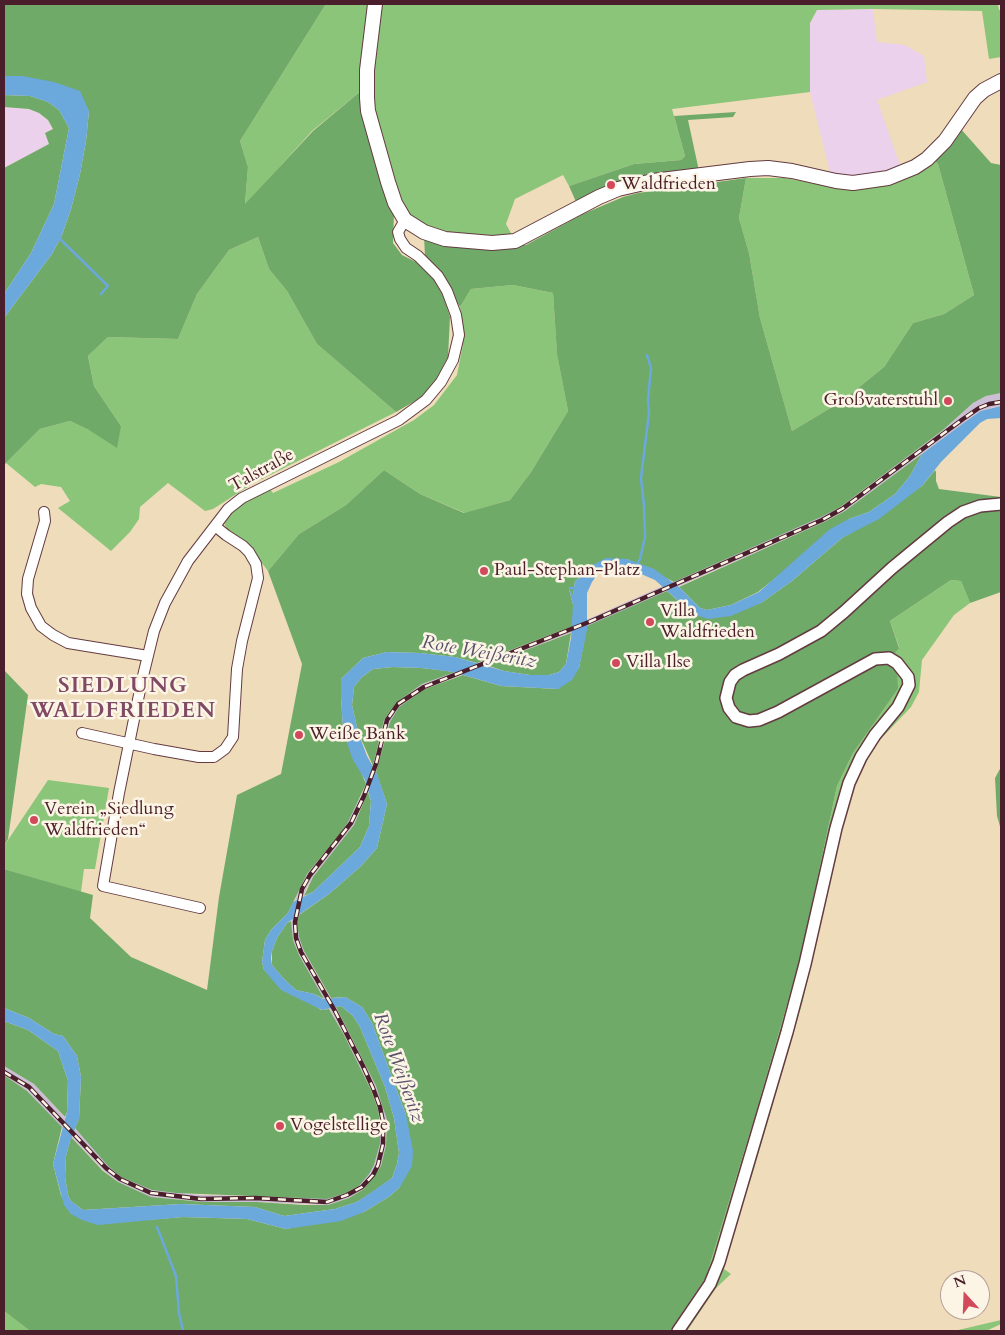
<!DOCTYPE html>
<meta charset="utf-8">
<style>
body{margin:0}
#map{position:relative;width:1005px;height:1335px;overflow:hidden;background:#efdcba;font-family:Cardo,serif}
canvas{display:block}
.frame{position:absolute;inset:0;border:5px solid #4a1f2b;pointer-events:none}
.north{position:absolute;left:940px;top:1270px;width:50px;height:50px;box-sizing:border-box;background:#fcf5e5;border:1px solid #b59f9b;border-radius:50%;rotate:340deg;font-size:14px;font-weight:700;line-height:20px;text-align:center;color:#4a1f2b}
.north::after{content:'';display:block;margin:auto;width:18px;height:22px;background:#d1495b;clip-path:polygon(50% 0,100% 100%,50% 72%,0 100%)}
</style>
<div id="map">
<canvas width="1005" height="1335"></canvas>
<div class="frame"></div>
<div class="north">N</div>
</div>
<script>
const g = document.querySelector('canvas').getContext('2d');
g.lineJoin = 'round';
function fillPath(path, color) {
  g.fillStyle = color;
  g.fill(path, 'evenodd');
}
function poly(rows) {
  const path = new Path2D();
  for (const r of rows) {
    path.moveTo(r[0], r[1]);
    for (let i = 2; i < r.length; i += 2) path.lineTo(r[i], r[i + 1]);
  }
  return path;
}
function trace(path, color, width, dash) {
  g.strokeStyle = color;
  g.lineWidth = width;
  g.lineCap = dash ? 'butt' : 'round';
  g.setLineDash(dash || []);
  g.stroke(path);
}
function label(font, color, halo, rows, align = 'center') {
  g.font = font + ' Cardo,serif';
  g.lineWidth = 5;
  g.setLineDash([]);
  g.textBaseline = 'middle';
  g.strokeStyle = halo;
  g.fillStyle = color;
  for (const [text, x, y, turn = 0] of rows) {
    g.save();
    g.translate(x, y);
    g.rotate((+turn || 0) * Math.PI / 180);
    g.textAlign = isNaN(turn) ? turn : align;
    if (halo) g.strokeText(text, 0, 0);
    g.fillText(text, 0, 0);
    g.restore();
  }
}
const built = poly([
 [873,9,877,42,905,45,924,56,927,82,877,100,901,168,873,178,831,176,810,92,810,23,817,10],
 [4,107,29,109,39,113,48,120,53,130,45,133,50,144,4,168]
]);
const industrial = poly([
 [1001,393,1001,406,991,408,965,422,845,511,824,522,596,623,425,689,390,722,378,767,354,825,313,877,306,889,297,923,304,951,350,1032,376,1086,384,1106,387,1120,386,1145,381,1166,364,1189,349,1198,328,1205,257,1202,203,1202,151,1197,118,1182,104,1171,27,1091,4,1075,4,1066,34,1084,82,1136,152,1190,202,1195,255,1196,303,1198,374,1165,380,1144,380,1123,378,1109,371,1090,344,1035,299,955,293,940,291,923,293,907,299,889,307,874,340,834,362,794,373,766,384,719,396,703,422,684,568,628,839,508,943,430,973,403,986,396]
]);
const green = poly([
 [326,4,371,4,362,90,312,131,245,205,248,167,240,141],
 [378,4,998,4,999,10,1001,10,1001,57,989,59,982,11,873,9,817,10,810,23,810,92,672,109,685,156,681,160,634,164,569,186,563,175,515,199,506,224,513,237,470,238,423,228,403,209,374,119,370,78],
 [935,161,938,164,974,295,944,314,913,323,884,367,842,401,792,431,760,318,749,253,739,218,746,178,785,178,842,189,858,189,889,185],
 [258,237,269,269,287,291,317,344,396,412,252,484,213,509,205,511,168,483,140,507,139,519,130,532,111,551,58,508,70,501,61,487,41,484,35,487,6,463,40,429,70,421,89,430,121,426,94,386,88,356,108,337,178,339,197,294,229,250],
 [513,285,553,293,557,353,568,411,531,472,510,500,465,513,420,494,384,470,346,505,299,534,268,571,247,544,228,532,224,523,225,517,229,513,250,499,270,489,273,493,339,462,414,420,434,405,457,375,463,344,460,307,471,289],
 [951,580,961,581,970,603,954,615,922,660,919,692,911,707,874,746,861,770,849,800,802,1004,753,1172,736,1221,725,1260,724,1269,731,1274,716,1288,687,1331,670,1331,706,1277,755,1116,801,956,837,786,853,753,898,689,886,662,899,647,890,621],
 [48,780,109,788,95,869,84,869,81,892,4,869,4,846],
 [4,1311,30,1331,4,1331],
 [1001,1320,1001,1324,986,1331,954,1331]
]);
const forest = poly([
 [4,4,326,4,240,141,248,167,245,204,313,131,362,90,394,211,393,243,402,255,416,262,435,280,444,298,450,317,448,357,434,385,422,397,396,412,317,344,287,291,269,269,258,237,229,250,197,294,178,339,108,337,88,356,94,386,121,426,117,448,89,430,70,421,40,429,4,465,4,318,52,254,62,235,71,209,80,174,86,141,89,111,22,76,4,76],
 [4,95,30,96,48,102,59,110,69,128,54,204,31,253,4,294,4,168,49,144,45,133,53,129,48,120,39,113,29,109,4,107],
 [736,112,733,117,688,120,699,171,577,204,569,186,634,164,681,160,685,156,674,116],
 [960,128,991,163,1001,165,1001,393,986,396,973,403,943,430,839,508,821,517,674,582,627,559,591,566,584,575,575,581,573,596,569,589,573,605,573,621,572,627,568,628,477,663,455,657,420,653,387,652,363,658,341,679,341,697,343,729,366,784,348,822,340,834,307,874,288,913,271,930,265,940,262,962,264,970,321,1010,329,1009,344,1035,371,1090,378,1109,380,1123,380,1144,374,1165,369,1174,359,1186,346,1193,327,1199,176,1193,152,1190,121,1177,108,1166,75,1128,79,1119,81,1077,77,1056,63,1036,54,1034,29,1018,4,1008,4,869,93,895,90,918,131,957,207,990,219,897,237,795,281,774,302,664,268,571,299,534,346,505,384,470,420,494,464,513,510,500,531,472,568,411,557,354,553,293,513,285,471,289,460,307,439,272,425,256,424,236,526,245,583,214,623,197,638,193,746,178,739,218,749,253,760,318,792,431,842,401,884,367,913,323,944,314,974,295,938,164,935,161],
 [922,454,910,476,895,494,869,512,849,519,758,592,731,605,707,610,700,608,679,587,824,522,845,511],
 [935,470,936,472,936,481,939,489,1001,497,1001,592,970,603,961,581,951,580,890,621,899,648,887,662,897,671,898,689,853,753,837,786,801,956,755,1116,706,1277,670,1331,30,1331,4,1311,4,1075,27,1091,62,1127,53,1164,61,1195,71,1214,146,1220,183,1217,247,1219,286,1229,364,1212,390,1196,400,1187,406,1115,372,1023,362,1007,345,997,331,998,304,951,299,937,297,923,299,915,329,894,361,866,377,848,387,804,376,772,390,722,399,707,425,689,463,675,501,686,558,689,579,668,587,626,667,591,693,614,761,603,792,581,842,538,859,528,922,486],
 [571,633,566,664,559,672,549,675,530,675,504,671,486,665],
 [393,667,422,668,455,672,422,684,396,703,384,720,373,766,358,732,352,705,354,687,362,677,373,669],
 [4,670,28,695,8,839,4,846],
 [1001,767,1001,830,997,816,995,778],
 [368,792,371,801,369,826,360,847,313,892,304,896,313,877,354,825],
 [291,921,293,940,299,955,324,999,314,994,296,990,284,979,272,965,272,951,277,938,287,923],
 [341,1006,353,1016,360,1027,385,1087,394,1118,399,1153,397,1164,392,1178,377,1189,357,1202,335,1209,284,1216,255,1207,181,1204,83,1210,71,1201,68,1195,65,1177,66,1156,71,1137,103,1171,118,1182,151,1197,203,1202,257,1202,304,1205,328,1205,349,1198,364,1189,381,1166,386,1145,387,1120,376,1086,336,1007],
 [4,1021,28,1030,58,1051,68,1081,67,1112,65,1117,34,1084,4,1066]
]);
const water = poly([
 [4,76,22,76,54,82,80,91,89,111,86,141,80,174,71,209,62,235,52,254,4,318,4,294,31,253,54,204,69,128,59,110,48,102,30,96,4,95],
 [1001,406,1001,418,987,419,980,423,941,462,922,486,879,519,842,538,792,581,761,603,731,616,708,619,693,614,655,580,632,570,614,567,599,572,592,582,587,593,587,630,579,668,572,680,558,689,501,686,453,672,422,668,393,667,373,669,362,677,354,687,352,705,358,732,367,756,377,774,387,804,377,848,361,866,329,894,287,923,277,938,272,951,271,958,272,965,284,979,296,990,314,994,323,999,345,997,362,1007,372,1023,406,1115,413,1151,412,1166,400,1187,390,1196,364,1212,341,1221,286,1229,247,1219,183,1217,98,1225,82,1220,71,1214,64,1205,53,1164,67,1112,68,1081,58,1051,28,1030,4,1021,4,1008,29,1018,54,1034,63,1036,77,1056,81,1077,79,1119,70,1141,66,1156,65,1177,68,1195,71,1201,83,1210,181,1204,255,1207,284,1216,335,1209,357,1202,392,1178,397,1164,399,1153,394,1118,385,1087,360,1027,353,1016,341,1006,322,1010,281,990,264,970,262,962,265,940,271,930,288,913,293,902,313,892,360,847,369,826,371,801,365,780,352,758,343,729,341,697,341,679,363,658,387,652,420,653,455,657,504,671,530,675,549,675,559,672,566,664,571,638,573,605,569,589,573,595,575,581,584,575,591,566,606,558,627,559,654,569,679,587,700,608,707,610,731,605,759,592,830,529,849,519,869,512,895,494,910,476,922,454,965,422,981,411]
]);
const stream = poly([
 [58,237,108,286,101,294],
 [636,566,640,559,645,537,644,506,641,478,649,413,648,400,651,368,647,355],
 [570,588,576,588],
 [157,1227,176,1276,179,1313,183,1331]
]);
const minor = poly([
 [44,512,45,521,28,579,27,594,31,608,41,626,53,635,68,643,148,656],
 [82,733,154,749,199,757,214,757,225,749,233,737,237,669,242,641,258,578,256,564,249,552,243,546,226,535,215,526],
 [200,908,103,886,119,793,142,680,154,631,165,603,188,561,228,509,242,498,399,420,426,400,441,382,453,360,459,335,456,315,447,291,438,276,418,256,406,248,400,239,398,232,405,220]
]);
const tertiary = poly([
 [678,1331,710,1284,719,1262,787,1032,805,964,836,828,849,783,861,757,875,735,898,707,909,685,908,677,897,663,889,658,875,659,778,712,759,720,749,721,736,717,729,708,726,698,730,682,735,675,743,670,779,654,821,631,844,612,892,568,948,522,963,512,980,506,1001,504]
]);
const secondary = poly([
 [375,4,367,70,367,98,368,111,388,182,395,203,405,220,424,232,445,239,492,243,515,241,599,197,618,189,653,181,750,169,768,168,792,171,836,181,853,183,888,178,915,167,927,159,945,141,975,98,984,90,1001,81]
]);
const rail = poly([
 [4,1072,29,1087,106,1168,120,1179,151,1193,201,1199,255,1198,327,1202,347,1195,362,1187,373,1175,378,1165,383,1144,383,1122,380,1107,373,1088,363,1066,335,1011,301,952,296,938,295,922,302,889,310,875,351,823,364,796,376,764,387,720,398,704,424,687,589,622,822,520,842,509,963,419,979,408,989,404,1001,402]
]);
const markers = [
 [611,185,5,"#d1495b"],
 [948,401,5,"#d1495b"],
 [484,571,5,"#d1495b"],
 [650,622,5,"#d1495b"],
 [616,663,5,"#d1495b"],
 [299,735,5,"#d1495b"],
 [34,820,5,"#d1495b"],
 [280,1126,5,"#d1495b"]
];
const poiNames = [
 ["Waldfrieden",621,185],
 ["Großvaterstuhl",938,401,"right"],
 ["Paul-Stephan-Platz",494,571],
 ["Villa",660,612],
 ["Waldfrieden",660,633],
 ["Villa Ilse",626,663],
 ["Weiße Bank",309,735],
 ["Verein „Siedlung",44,810],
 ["Waldfrieden“",44,831],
 ["Vogelstellige",290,1126]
];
const streetNames = [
 ["Talstraße",262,471,-29]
];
const waterNames = [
 ["Rote Weißeritz",479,653,10],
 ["Rote Weißeritz",398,1068,70]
];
const districtNames = [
 ["SIEDLUNG",123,687],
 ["WALDFRIEDEN",123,712]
];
fillPath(built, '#ebd1eb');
fillPath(industrial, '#cbbfd5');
fillPath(green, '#8bc579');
fillPath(forest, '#70aa69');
fillPath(water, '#6ba8dc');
trace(stream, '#6ba8dc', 2.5);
trace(minor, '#633b40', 12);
trace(tertiary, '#633b40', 14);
trace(secondary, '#633b40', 16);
trace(minor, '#fff', 10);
trace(tertiary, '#fff', 11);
trace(secondary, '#fff', 14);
trace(rail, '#4a1f2b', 4.5);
trace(rail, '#fcf5e5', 2.5, [8]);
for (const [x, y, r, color] of markers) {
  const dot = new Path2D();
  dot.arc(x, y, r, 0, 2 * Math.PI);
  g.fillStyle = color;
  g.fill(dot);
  trace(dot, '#fcf5e5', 2);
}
label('18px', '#4a1f2b', '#fcf5e5', poiNames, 'left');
label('18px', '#4a1f2b', '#fcf5e5', streetNames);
label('italic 19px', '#564f69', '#fcf5e5', waterNames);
g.letterSpacing = '1px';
label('bold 22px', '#804a64', '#fcf5e5', districtNames);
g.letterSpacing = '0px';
</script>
